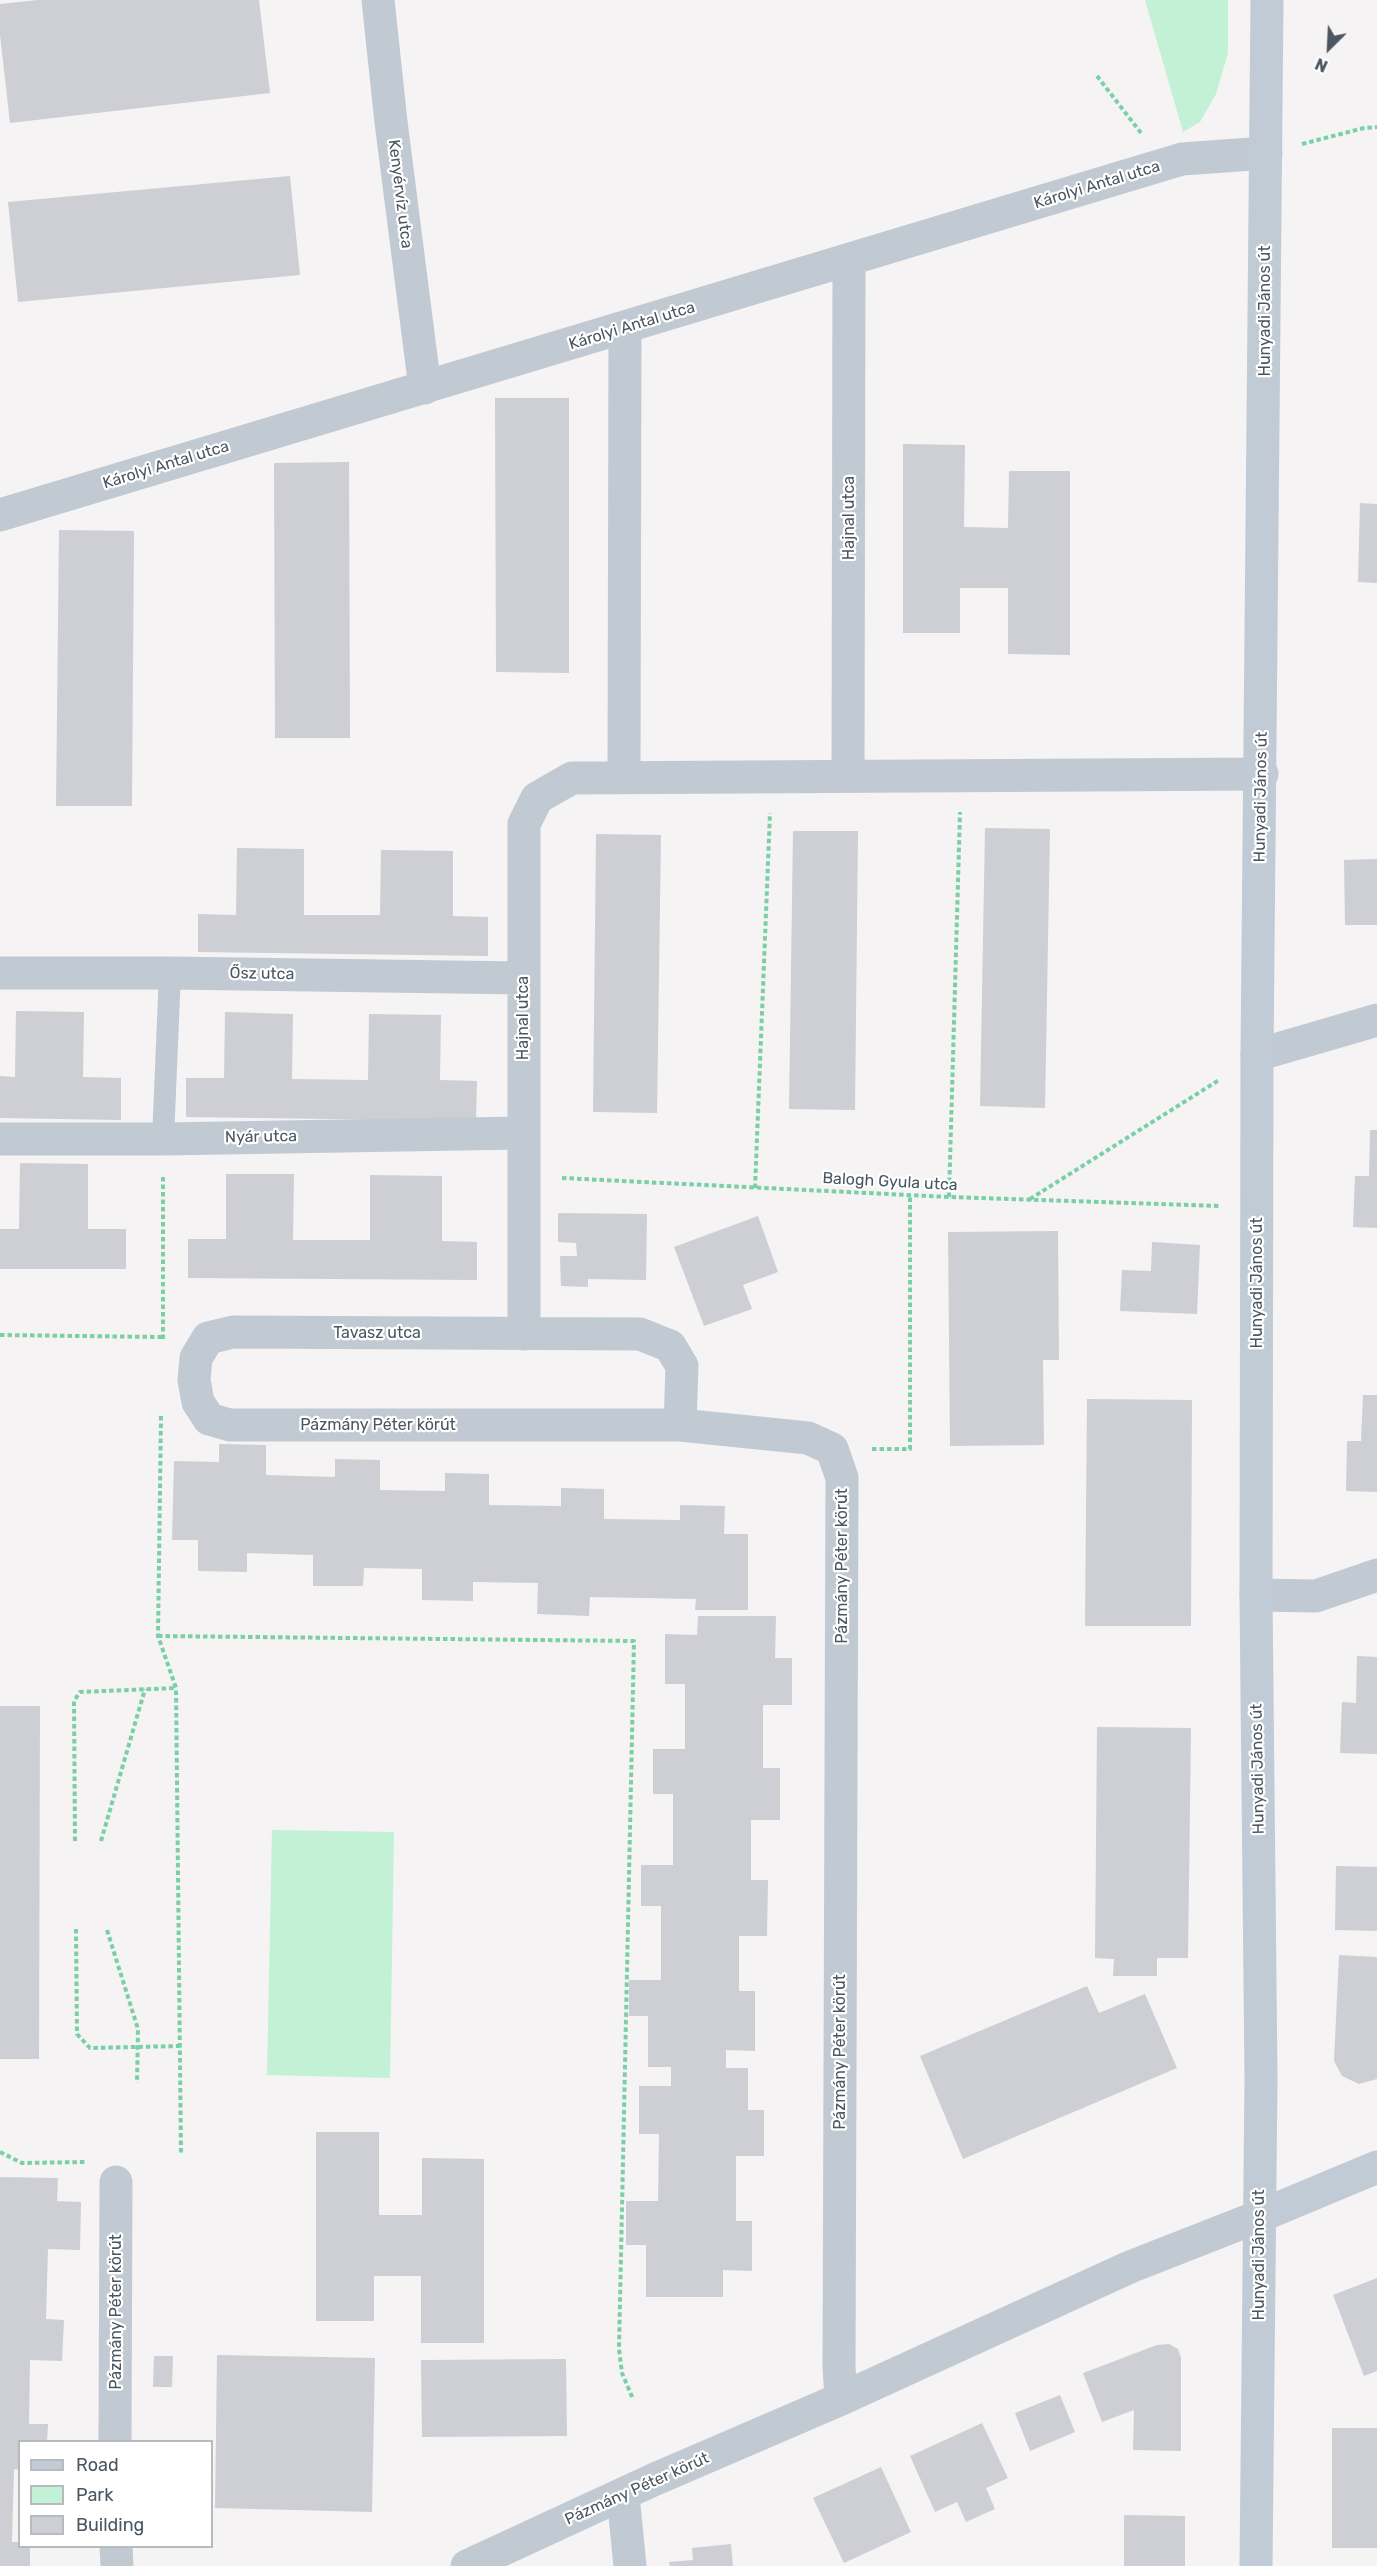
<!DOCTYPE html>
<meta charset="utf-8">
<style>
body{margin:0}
#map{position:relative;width:1377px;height:2566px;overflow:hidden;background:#f5f3f3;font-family:Rubik,sans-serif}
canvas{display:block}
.legend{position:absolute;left:18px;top:2440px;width:195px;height:108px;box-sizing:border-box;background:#fff;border:2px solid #b7bbc0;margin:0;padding:8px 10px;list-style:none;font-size:18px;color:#4a5661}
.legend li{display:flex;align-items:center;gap:12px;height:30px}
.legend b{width:30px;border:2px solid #b7bbc0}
.north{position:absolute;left:1299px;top:18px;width:60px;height:60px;-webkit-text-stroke:4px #fff;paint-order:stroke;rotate:204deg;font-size:16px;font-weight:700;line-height:24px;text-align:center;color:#4a5661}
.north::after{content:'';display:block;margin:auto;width:21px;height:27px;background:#4a5661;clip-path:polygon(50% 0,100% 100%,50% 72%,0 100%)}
</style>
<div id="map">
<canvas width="1377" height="2566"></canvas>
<ul class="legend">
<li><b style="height:8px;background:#c1cbd6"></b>Road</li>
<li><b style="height:16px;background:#c3f1d5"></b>Park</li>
<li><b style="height:16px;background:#cdcfd5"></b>Building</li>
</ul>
<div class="north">N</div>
</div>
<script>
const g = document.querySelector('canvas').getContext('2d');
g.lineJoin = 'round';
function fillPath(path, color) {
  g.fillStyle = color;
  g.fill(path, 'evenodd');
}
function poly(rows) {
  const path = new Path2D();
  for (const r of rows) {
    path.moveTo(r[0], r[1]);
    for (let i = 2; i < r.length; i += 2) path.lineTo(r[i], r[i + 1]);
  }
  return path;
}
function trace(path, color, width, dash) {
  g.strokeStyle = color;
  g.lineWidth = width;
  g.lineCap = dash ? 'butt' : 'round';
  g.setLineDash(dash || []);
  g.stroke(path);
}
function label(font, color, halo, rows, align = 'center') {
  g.font = font + ' Rubik,sans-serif';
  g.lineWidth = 4.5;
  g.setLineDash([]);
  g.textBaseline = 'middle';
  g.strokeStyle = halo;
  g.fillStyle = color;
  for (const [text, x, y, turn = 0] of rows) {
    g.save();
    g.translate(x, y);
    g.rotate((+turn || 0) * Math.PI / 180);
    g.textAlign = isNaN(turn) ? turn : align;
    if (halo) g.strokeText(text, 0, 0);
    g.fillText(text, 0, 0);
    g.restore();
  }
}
const green = poly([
 [1145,0,1228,0,1228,53,1216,94,1200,122,1183,132],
 [272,1830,394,1832,390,2078,267,2075]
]);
const building = poly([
 [38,0,259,0,270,93,10,123,0,35,0,4],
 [290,176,300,275,18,302,8,202],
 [495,398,569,398,569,673,496,672],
 [903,444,965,445,964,527,1008,528,1009,471,1070,471,1070,655,1008,654,1008,588,960,588,960,633,903,633],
 [349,462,350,738,275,738,274,463],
 [1360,503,1377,504,1377,583,1358,582],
 [59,530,134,531,132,806,56,806],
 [985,828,1050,829,1045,1108,980,1106],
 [793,831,858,831,855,1110,789,1109],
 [596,834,661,835,657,1113,593,1112],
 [237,848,304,849,304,915,380,915,381,850,453,851,453,916,488,917,488,956,198,952,198,914,236,915],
 [1377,859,1377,925,1345,925,1344,860],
 [16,1011,84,1012,83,1077,121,1078,121,1120,0,1118,0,1076,15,1077],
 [225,1012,293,1014,292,1079,368,1080,369,1014,441,1015,440,1080,477,1081,476,1121,186,1117,186,1078,224,1078],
 [1370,1130,1377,1130,1377,1228,1353,1227,1355,1176,1369,1176],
 [20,1163,88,1164,88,1229,126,1229,126,1269,0,1269,0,1229,19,1229],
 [226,1174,294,1174,293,1240,370,1240,370,1175,442,1176,442,1241,477,1242,477,1280,188,1278,188,1239,226,1239],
 [558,1213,647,1214,646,1280,588,1279,588,1287,561,1286,560,1256,577,1256,576,1243,558,1242],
 [758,1216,778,1272,743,1285,752,1309,704,1326,674,1247],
 [1058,1231,1059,1360,1043,1360,1044,1445,950,1446,948,1232],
 [1152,1242,1200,1245,1197,1314,1120,1311,1122,1270,1151,1271],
 [1363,1395,1377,1395,1377,1492,1346,1491,1347,1441,1361,1441],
 [1087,1399,1192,1400,1191,1626,1085,1626],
 [219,1444,266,1445,266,1475,335,1477,335,1459,380,1460,380,1490,445,1491,445,1473,489,1474,489,1505,561,1506,561,1488,604,1489,604,1519,680,1520,680,1505,725,1506,724,1534,748,1534,748,1610,695,1610,696,1599,590,1597,589,1616,537,1614,538,1583,473,1582,473,1601,422,1600,422,1569,364,1568,363,1586,313,1586,313,1555,247,1553,247,1572,198,1571,198,1540,172,1540,174,1461,219,1462],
 [698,1616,776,1616,775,1658,792,1658,792,1705,763,1705,763,1768,780,1768,780,1820,751,1820,751,1880,768,1880,767,1936,739,1936,739,1991,755,1991,755,2051,726,2050,726,2068,748,2068,748,2110,764,2110,764,2156,736,2156,736,2221,752,2221,752,2271,723,2270,723,2297,646,2297,646,2245,626,2245,626,2201,658,2201,659,2134,639,2134,639,2086,671,2086,671,2067,648,2067,648,2016,629,2016,629,1980,661,1980,661,1906,641,1906,641,1865,673,1865,673,1794,653,1794,653,1749,685,1749,685,1684,665,1684,665,1634,697,1635],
 [1357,1656,1377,1657,1377,1754,1340,1753,1342,1702,1356,1703],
 [0,1706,40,1706,39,2059,0,2059],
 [1097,1727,1191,1728,1188,1958,1157,1958,1157,1976,1113,1976,1114,1959,1095,1958],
 [1336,1866,1377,1867,1377,1931,1335,1930],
 [1339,1955,1377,1957,1377,2079,1359,2084,1342,2076,1334,2061],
 [1087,1986,1099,2013,1145,1994,1177,2068,963,2159,920,2056],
 [316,2132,379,2132,379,2215,422,2215,422,2158,484,2159,484,2343,421,2343,421,2276,374,2276,374,2321,316,2321],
 [0,2177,58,2178,57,2201,81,2202,80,2250,48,2249,46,2319,64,2320,62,2361,30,2360,29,2424,48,2424,47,2442,20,2442,20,2470,14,2469,12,2542,20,2542,20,2546,30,2546,30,2566,0,2566],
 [1377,2278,1377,2371,1364,2376,1333,2295],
 [1169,2344,1178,2349,1181,2358,1181,2451,1133,2450,1134,2410,1102,2422,1083,2373,1157,2345],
 [217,2355,375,2358,372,2512,215,2508],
 [154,2356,173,2356,172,2387,153,2387],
 [566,2359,567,2436,422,2437,421,2360],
 [1060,2395,1075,2432,1030,2451,1015,2413],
 [982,2423,1008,2478,986,2488,995,2509,966,2522,957,2502,935,2512,910,2456],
 [1332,2428,1377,2428,1377,2548,1332,2548],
 [881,2467,911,2532,844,2563,813,2498],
 [1124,2515,1185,2516,1185,2566,1124,2566],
 [731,2544,733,2566,670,2566,669,2562,693,2560,692,2548]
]);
const path = poly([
 [1097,76,1141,133],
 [1302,144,1364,128,1377,127],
 [562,1178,949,1197,1220,1206],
 [755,1188,770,813],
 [949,1197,960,812],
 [1030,1199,1219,1080],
 [0,1335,162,1337],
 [163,1339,163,1176],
 [161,1416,158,1636,176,1688,181,2154],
 [872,1449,910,1449,910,1195],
 [158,1636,634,1641,619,2349,622,2373,633,2399],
 [75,1841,74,1701,80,1692,176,1688],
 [101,1841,145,1689],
 [76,1929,77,2034,90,2048,181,2046],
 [107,1930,138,2029,137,2083],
 [0,2152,22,2163,87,2162]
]);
const lane = poly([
 [163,1139,170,973]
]);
const street = poly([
 [378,0,391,122,425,388],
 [0,515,1182,159,1266,153],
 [848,776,849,260],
 [624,777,625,328],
 [0,973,170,973,523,978],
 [1257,1055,1377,1020],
 [0,1139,163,1139,522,1133],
 [524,1334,524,824,537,798,572,778,1262,774],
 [680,1425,682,1366,670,1346,640,1334,233,1332,208,1338,196,1358,194,1380,198,1402,209,1419,230,1425,680,1425,808,1438,832,1449,842,1478,839,2367,841,2399],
 [1256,1595,1316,1596,1377,1575],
 [115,2442,116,2182],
 [623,2495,630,2566],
 [116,2546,117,2566],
 [467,2566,653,2480,841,2399,1130,2267,1260,2216]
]);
const secondary = poly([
 [1260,2216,1377,2167],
 [1256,2566,1261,2079,1256,1595,1257,1055,1267,0]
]);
const streetNames = [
 ["Károlyi Antal utca",1097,185,-17],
 ["Kenyérvíz utca",400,194,83],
 ["Hunyadi János út",1265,311,-90],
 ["Károlyi Antal utca",632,326,-17],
 ["Károlyi Antal utca",166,465,-17],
 ["Hajnal utca",849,518,-90],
 ["Hunyadi János út",1261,797,-89],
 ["Ősz utca",262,974,1],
 ["Hajnal utca",523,1018,-90],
 ["Nyár utca",261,1137,-1],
 ["Balogh Gyula utca",890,1182,3],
 ["Hunyadi János út",1257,1283,-90],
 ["Tavasz utca",377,1333],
 ["Pázmány Péter körút",378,1425],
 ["Pázmány Péter körút",842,1566,-90],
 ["Hunyadi János út",1258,1769,-91],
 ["Pázmány Péter körút",840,2052,-90],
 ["Hunyadi János út",1259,2255,-90],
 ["Pázmány Péter körút",116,2312,-90],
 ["Pázmány Péter körút",637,2489,-24]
];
fillPath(green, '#c3f1d5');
fillPath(building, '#cdcfd5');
trace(path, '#7ad0a6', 4, [4.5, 3]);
trace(lane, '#c1cad2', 22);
trace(street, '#c1cad2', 33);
trace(secondary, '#c1cbd6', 33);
label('16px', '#4a5661', '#fff', streetNames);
</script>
